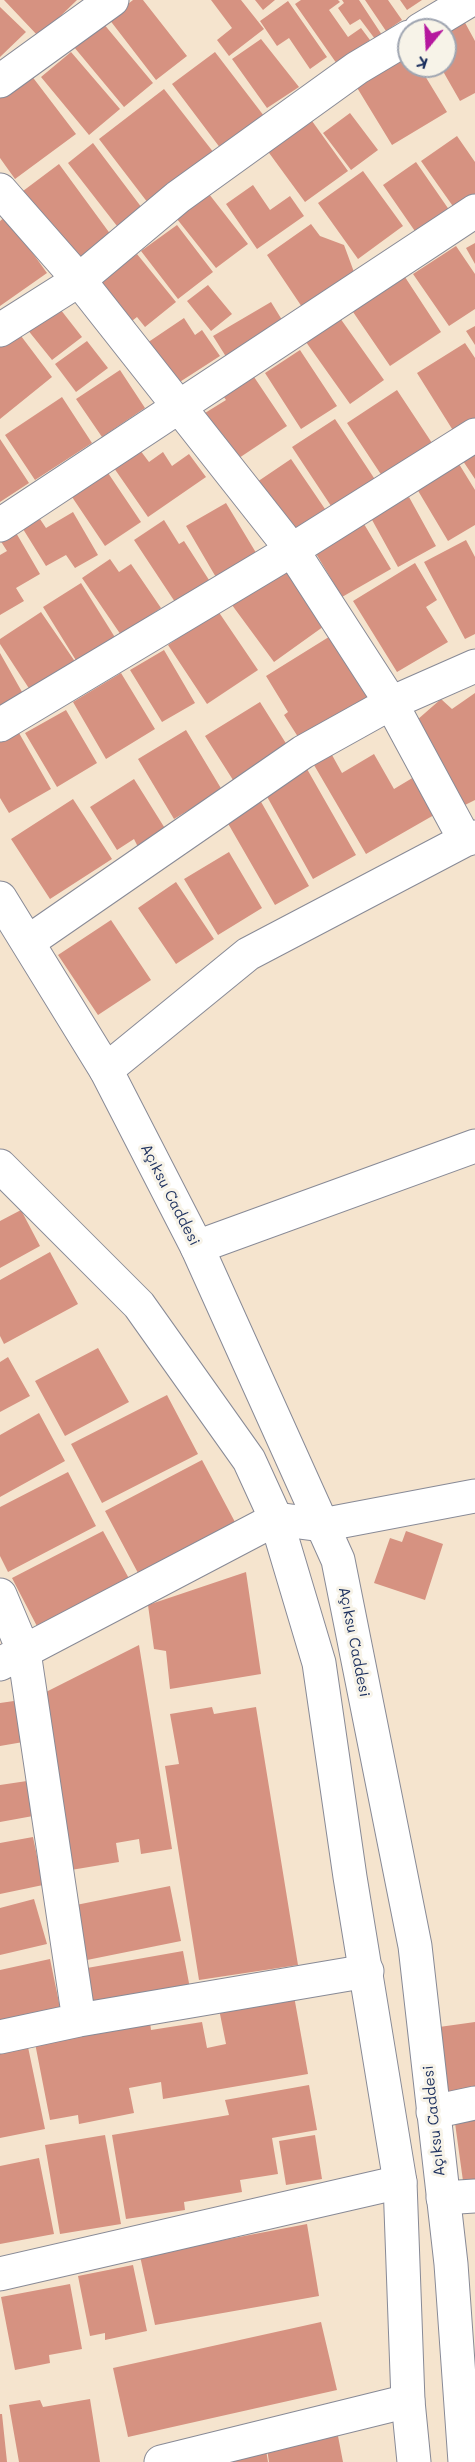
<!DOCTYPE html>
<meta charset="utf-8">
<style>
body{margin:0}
#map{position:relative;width:475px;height:2462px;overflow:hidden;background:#f5e4ce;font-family:Mali,sans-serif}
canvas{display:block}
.north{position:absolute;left:397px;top:18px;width:60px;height:60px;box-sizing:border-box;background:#f7f3e8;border:2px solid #9fa5b1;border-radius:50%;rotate:198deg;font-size:16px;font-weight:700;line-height:24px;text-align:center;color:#1b2f5e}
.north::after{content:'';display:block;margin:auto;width:21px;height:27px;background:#b5179e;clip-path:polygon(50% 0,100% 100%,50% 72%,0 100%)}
</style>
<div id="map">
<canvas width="475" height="2462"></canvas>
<div class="north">K</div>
</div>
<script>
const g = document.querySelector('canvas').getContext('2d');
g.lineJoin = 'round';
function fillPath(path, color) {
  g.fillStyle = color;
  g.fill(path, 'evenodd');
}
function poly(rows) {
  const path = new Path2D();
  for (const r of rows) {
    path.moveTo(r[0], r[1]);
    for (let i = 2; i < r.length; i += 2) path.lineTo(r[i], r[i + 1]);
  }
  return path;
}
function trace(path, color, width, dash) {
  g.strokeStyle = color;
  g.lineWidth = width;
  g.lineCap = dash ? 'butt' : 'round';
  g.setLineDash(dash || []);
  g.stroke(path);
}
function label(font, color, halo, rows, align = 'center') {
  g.font = font + ' Mali,sans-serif';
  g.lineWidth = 6;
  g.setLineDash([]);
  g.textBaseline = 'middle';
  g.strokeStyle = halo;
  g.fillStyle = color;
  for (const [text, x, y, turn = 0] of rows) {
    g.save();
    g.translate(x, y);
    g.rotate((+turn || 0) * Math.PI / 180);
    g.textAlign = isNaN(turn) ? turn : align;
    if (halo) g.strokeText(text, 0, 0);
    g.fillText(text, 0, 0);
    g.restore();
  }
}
const building = poly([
 [4,0,77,0,39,37],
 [133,0,143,0,187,56,156,80,109,19],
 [211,0,241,0,264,29,229,56,217,40,232,28],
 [255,0,275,0,263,10],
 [301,0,338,0,340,2,329,10,348,37,361,28,370,40,337,64,295,4],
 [342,0,359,0,382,35,375,39,360,19,350,25,338,8,344,3],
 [365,0,388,0,402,20,386,31],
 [400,0,422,0,407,10],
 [288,1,327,57,310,69,289,38,277,46,260,21],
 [0,7,26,32,0,57],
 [463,19,475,41,475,93,460,101,440,66,445,66,445,30],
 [103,23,153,83,124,107,74,47],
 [261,39,299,87,267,108,232,59],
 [71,52,120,109,89,135,41,77],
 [215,52,264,116,221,149,172,84],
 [409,54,409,66,419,66,447,112,392,145,356,86],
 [31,75,76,134,15,179,0,158,0,97],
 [164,89,214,153,148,203,99,139],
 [350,113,378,150,351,170,323,133],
 [307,114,348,171,305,202,264,146],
 [457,136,475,162,475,199,457,212,421,161],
 [93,143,142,208,117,226,68,163],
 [416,162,452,214,419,237,383,185],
 [59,164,111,235,75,262,23,191],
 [363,171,403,226,358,259,318,203],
 [253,185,270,210,290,196,304,216,257,249,226,204],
 [209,194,248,244,216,268,177,219],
 [6,216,47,273,0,306,0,221],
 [311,224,320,236,344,245,354,272,302,307,267,255],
 [177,225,213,272,178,299,141,251],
 [475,243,475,264,466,248],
 [456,246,475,274,475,309,449,326,413,274],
 [137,254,176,302,145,327,137,317,128,324,97,285],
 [403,274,441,332,390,366,351,309],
 [208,285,232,314,211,331,187,301],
 [271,302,287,328,230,363,213,336],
 [57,305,82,337,52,360,27,329],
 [184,318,195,335,202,330,220,356,172,387,144,345],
 [340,318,384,380,350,404,306,342],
 [475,326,475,345,466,331],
 [15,328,52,377,0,419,0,339],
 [87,341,108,368,76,392,55,364],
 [465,343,475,358,475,419,454,432,417,373],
 [300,350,337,406,301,429,265,373],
 [120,370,145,408,102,437,76,399],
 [252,374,287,426,236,460,205,413,226,400,217,387],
 [397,390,432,443,382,476,347,423],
 [62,397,92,443,35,480,5,435],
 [335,419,376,481,333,509,292,447],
 [0,439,29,483,0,502],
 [140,450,149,462,163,452,172,466,189,454,206,477,148,517,114,468],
 [475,453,475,479,463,461],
 [291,459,325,509,289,534,254,484],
 [459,464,475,490,475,525,448,541,417,489],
 [104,467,141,522,105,546,68,491],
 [409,497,436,546,398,567,371,518],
 [226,503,258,556,217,579,186,526],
 [73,512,98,555,75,568,66,555,46,566,23,529,40,519,46,528],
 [164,520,179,544,184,541,209,580,175,602,134,540],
 [364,524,391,569,342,597,315,552],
 [15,531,40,574,16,588,24,601,0,615,0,555,7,551,0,540],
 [466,540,475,557,475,634,465,639,424,562],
 [110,559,119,572,131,564,161,608,121,635,82,578],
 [415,563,437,600,426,607,448,642,397,672,353,601],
 [285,567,327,624,274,662,232,605],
 [81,583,116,639,77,662,43,607],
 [218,611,258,670,207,704,168,645],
 [41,612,76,663,32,693,0,644,0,639],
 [332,635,370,697,300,740,284,715,288,712,266,676],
 [164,650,195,703,162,722,130,670],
 [0,653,26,699,0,713],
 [121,673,155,729,106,759,73,702],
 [475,693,475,800,465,805,409,727,441,699,452,709],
 [260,702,287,745,233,780,205,736],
 [66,710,97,763,57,787,25,733],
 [15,726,51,789,9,813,0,798,0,735],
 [186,730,222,790,174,819,138,759],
 [374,754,394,789,419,774,441,811,366,854,314,765,332,755,342,773],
 [307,769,356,855,313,879,265,793],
 [134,779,166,830,138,847,134,839,117,850,90,807],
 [73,799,112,859,50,899,11,839],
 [260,800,309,886,275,905,226,820],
 [229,852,262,908,218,935,184,879],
 [176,882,214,939,176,964,138,908],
 [111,920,151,980,98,1015,58,955],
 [21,1210,40,1246,0,1268,0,1221],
 [50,1252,78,1304,4,1344,0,1336,0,1280],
 [98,1348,129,1402,65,1436,35,1381],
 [8,1357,30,1396,0,1412,0,1362],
 [167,1395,198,1454,102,1503,71,1444],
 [39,1413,65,1461,0,1497,0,1435],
 [202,1460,235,1522,138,1573,105,1511],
 [68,1472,96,1526,8,1572,0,1556,0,1507],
 [103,1531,132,1584,40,1632,12,1578],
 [406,1531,443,1544,425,1600,374,1583,390,1538,402,1542],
 [246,1572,261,1674,170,1689,166,1651,154,1649,148,1605],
 [139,1645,172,1849,141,1854,139,1839,116,1843,119,1862,71,1870,44,1693],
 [21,1700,29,1741,0,1746,0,1703],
 [212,1707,214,1714,256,1707,298,1965,199,1980,165,1766,179,1764,170,1714],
 [27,1781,33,1816,0,1822,0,1785],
 [33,1837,43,1885,0,1894,0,1843],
 [170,1886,181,1941,87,1960,76,1905],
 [34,1899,47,1944,0,1955,0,1908],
 [183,1951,191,1994,95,2012,87,1968],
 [50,1959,62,2017,0,2030,0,1970],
 [294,1996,308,2074,163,2099,161,2082,129,2088,134,2113,79,2124,78,2115,50,2120,34,2038,150,2022,151,2030,202,2022,207,2048,226,2044,219,2009],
 [475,2022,475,2093,450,2098,432,2028],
 [28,2047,45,2129,0,2138,0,2053],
 [309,2085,317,2130,272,2138,278,2174,240,2180,242,2192,184,2202,185,2210,126,2219,112,2135,229,2115,225,2100],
 [475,2120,475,2179,463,2181,455,2123],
 [105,2135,121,2224,60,2234,45,2145],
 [315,2135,322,2179,286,2185,279,2141],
 [39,2158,54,2234,0,2244,0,2166],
 [307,2224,319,2296,155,2325,140,2256],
 [133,2265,147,2331,105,2340,105,2333,90,2336,78,2276],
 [70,2284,82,2349,49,2355,50,2363,15,2370,1,2297],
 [321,2322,337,2390,128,2437,113,2368],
 [90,2399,100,2462,19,2462,9,2405,40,2400,43,2407],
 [0,2414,2,2414,7,2462,0,2462],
 [338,2436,343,2462,269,2462,267,2449],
 [266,2450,268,2462,208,2462]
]);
const minor = poly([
 [420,30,470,0],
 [0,81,112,0],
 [0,190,79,280,292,550,391,703,465,840],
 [0,330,79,280,178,197,357,68,409,37],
 [0,525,475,211],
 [0,725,292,550,475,435],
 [28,942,303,752,391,703,475,666],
 [106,1070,248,954,465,840,475,837],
 [197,1247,475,1146],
 [0,1595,24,1652,79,2020],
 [0,1664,276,1519,322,1525,475,1496],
 [0,2037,79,2020,367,1971],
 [433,2112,475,2103],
 [443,2198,475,2196],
 [0,2274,400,2182],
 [161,2462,408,2401]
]);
const major = poly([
 [0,898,106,1070,197,1247,338,1560,415,1946,451,2264,465,2462],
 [0,1166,139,1305,249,1460,276,1519,319,1663,350,1877,400,2182,408,2401,414,2462]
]);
const streetNames = [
 ["Açıksu Caddesi",170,1195,63],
 ["Açıksu Caddesi",354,1642,79],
 ["Açıksu Caddesi",434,2121,-96]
];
fillPath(building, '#d69281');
trace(minor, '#888a96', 35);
trace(major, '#888a96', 35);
trace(minor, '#fff', 33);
trace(major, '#fff', 33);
label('15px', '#1b2f5e', '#f7f3e8', streetNames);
</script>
